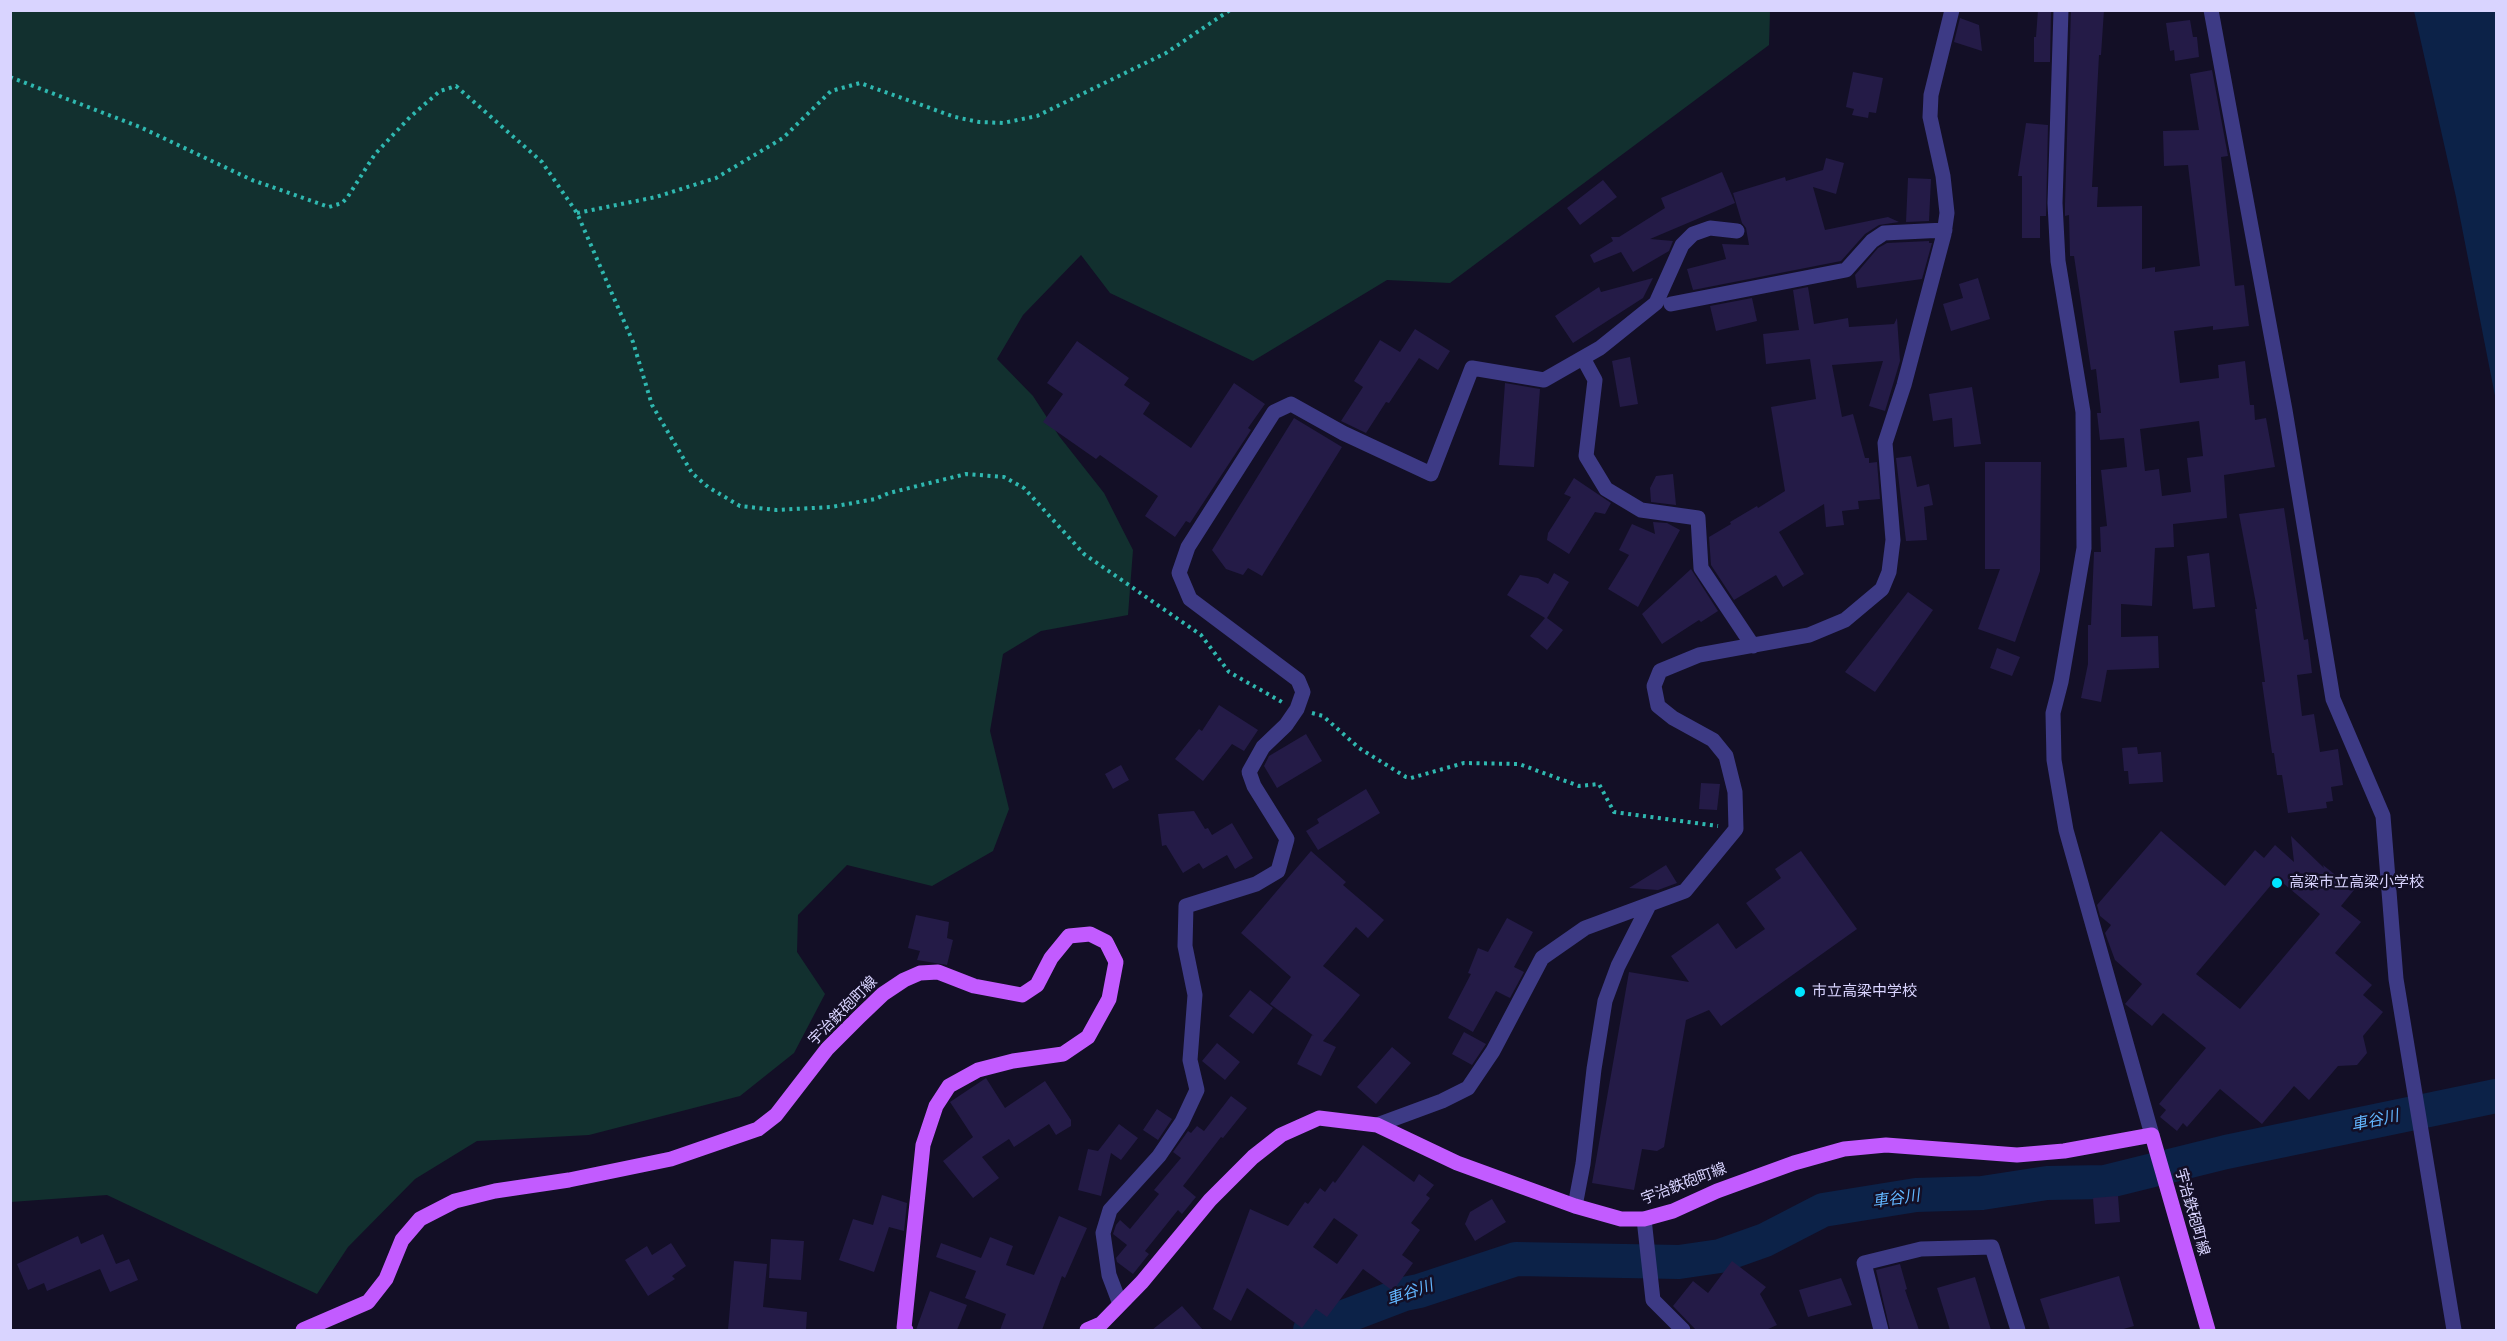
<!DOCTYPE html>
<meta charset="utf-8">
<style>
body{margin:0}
#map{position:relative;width:2507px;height:1341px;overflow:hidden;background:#130f26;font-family:Rubik,sans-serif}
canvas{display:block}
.frame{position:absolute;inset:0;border:12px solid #d9d4ff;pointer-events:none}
</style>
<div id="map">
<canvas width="2507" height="1341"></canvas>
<div class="frame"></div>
</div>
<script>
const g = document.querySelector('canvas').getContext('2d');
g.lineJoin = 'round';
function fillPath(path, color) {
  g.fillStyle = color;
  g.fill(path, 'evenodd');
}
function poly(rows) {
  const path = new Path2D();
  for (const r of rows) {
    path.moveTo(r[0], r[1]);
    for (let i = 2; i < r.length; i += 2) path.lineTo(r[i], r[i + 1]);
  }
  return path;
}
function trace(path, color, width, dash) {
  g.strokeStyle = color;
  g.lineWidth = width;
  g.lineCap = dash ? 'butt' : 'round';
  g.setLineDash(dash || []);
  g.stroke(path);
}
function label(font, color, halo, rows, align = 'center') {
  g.font = font + ' Rubik,"Noto Sans JP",sans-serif';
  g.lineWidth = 5;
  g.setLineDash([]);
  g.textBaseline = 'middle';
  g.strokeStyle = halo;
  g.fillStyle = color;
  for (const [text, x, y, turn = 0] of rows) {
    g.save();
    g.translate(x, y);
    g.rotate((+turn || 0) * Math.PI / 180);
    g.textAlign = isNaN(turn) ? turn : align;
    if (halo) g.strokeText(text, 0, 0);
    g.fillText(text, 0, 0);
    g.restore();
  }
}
const green = poly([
 [11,11,1770,11,1769,45,1450,283,1387,280,1253,361,1110,293,1081,255,1023,315,997,359,1033,396,1059,436,1104,493,1133,550,1128,615,1041,631,1003,654,990,731,1009,809,993,851,932,886,847,865,798,915,797,952,825,994,794,1053,740,1096,589,1135,477,1141,415,1179,348,1247,317,1294,107,1195,11,1202]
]);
const water = poly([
 [2414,11,2496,11,2496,401,2456,197]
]);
const river = poly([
 [1310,1330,1404,1294,1419,1291,1516,1259,1679,1262,1720,1256,1765,1240,1823,1210,1916,1195,1982,1193,2047,1183,2105,1182,2226,1152,2496,1096]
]);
const building = poly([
 [2038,10,2051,10,2050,62,2034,62,2034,37,2036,37],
 [2071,10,2104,10,2101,55,2099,55,2092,187,2098,187,2097,207,2142,206,2142,269,2155,267,2155,272,2200,266,2188,165,2164,166,2163,131,2199,130,2190,74,2212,70,2228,156,2221,157,2235,286,2244,285,2249,326,2213,330,2213,326,2174,331,2180,383,2219,378,2218,365,2245,361,2250,405,2254,405,2255,420,2266,418,2275,467,2224,475,2227,518,2173,524,2174,547,2155,548,2152,606,2121,604,2121,637,2158,636,2159,668,2107,670,2101,702,2081,698,2088,664,2088,625,2091,625,2094,552,2101,552,2100,527,2107,526,2101,470,2127,467,2124,438,2100,440,2097,413,2101,413,2096,369,2091,370,2074,256,2070,256,2069,215,2065,216,2065,203],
 [2199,421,2203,456,2187,458,2191,492,2162,496,2159,469,2145,471,2140,429],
 [1960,18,1979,25,1982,51,1954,42],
 [2190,20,2193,37,2197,37,2199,57,2175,61,2174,50,2170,51,2166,23],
 [1853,72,1883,78,1876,113,1869,112,1868,118,1852,115,1854,109,1846,107],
 [2026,123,2048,125,2046,216,2040,216,2040,238,2022,238,2022,176,2018,176],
 [1826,158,1844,163,1836,194,1813,187,1825,230,1888,217,1899,222,1879,225,1865,234,1841,261,1693,290,1687,269,1726,259,1722,244,1749,245,1746,228,1742,223,1733,193,1785,177,1786,181,1823,170],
 [1722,172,1735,203,1650,239,1673,241,1669,251,1633,272,1621,252,1594,263,1590,255,1613,241,1611,237,1619,237,1665,208,1661,198],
 [1908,178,1931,179,1929,221,1906,222],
 [1603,180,1617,197,1580,225,1567,208],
 [1929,241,1929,243,1932,243,1922,279,1857,288,1855,275,1878,248,1887,243],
 [1653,278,1643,298,1573,343,1555,316,1599,287,1601,292],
 [1978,278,1990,319,1951,331,1943,304,1963,298,1959,284],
 [1808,287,1814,324,1848,318,1849,327,1894,324,1897,318,1900,361,1885,411,1869,406,1883,361,1832,365,1842,417,1853,414,1865,458,1869,458,1869,463,1877,462,1880,499,1858,501,1859,509,1842,511,1844,525,1826,527,1824,504,1779,532,1804,574,1783,587,1776,575,1734,600,1711,565,1709,537,1731,524,1730,522,1757,506,1758,508,1785,491,1771,407,1816,399,1810,359,1766,364,1763,334,1799,330,1793,290],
 [1752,298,1757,321,1716,331,1710,306],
 [1415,329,1450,351,1438,370,1419,358,1389,403,1386,402,1366,433,1341,421,1363,387,1354,381,1380,340,1400,352],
 [1077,341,1129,378,1124,385,1150,403,1143,414,1191,448,1234,383,1265,404,1248,428,1251,430,1190,523,1186,521,1175,537,1145,516,1158,496,1100,455,1096,459,1043,422,1063,394,1047,383],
 [1630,357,1638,404,1620,407,1612,361],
 [1505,383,1540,389,1534,467,1499,465],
 [1972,387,1981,444,1954,447,1952,418,1933,421,1929,394],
 [1294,418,1342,447,1262,576,1248,568,1243,575,1226,569,1212,550],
 [1911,456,1917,487,1929,484,1933,505,1924,507,1927,540,1906,541,1896,458],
 [1985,462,2041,462,2040,571,2015,642,1978,629,2000,569,1985,569],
 [1673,474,1676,505,1651,502,1650,488,1656,476],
 [1574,478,1611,503,1605,514,1595,512,1569,554,1547,540,1548,533,1571,497,1564,494],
 [2284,508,2304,640,2308,639,2312,673,2297,675,2302,716,2314,714,2320,752,2338,749,2343,785,2331,787,2333,801,2326,802,2327,808,2288,813,2282,775,2277,775,2274,753,2272,753,2262,682,2265,682,2255,609,2257,609,2239,514],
 [1653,522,1667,523,1680,530,1638,607,1608,589,1629,555,1619,550,1632,524,1655,534],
 [2209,553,2215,607,2193,609,2187,556],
 [1691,569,1718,611,1701,622,1699,620,1662,644,1642,614],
 [1554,573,1569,582,1547,618,1563,630,1547,650,1530,636,1545,618,1507,595,1520,575,1538,578,1548,584],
 [1908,592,1933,610,1875,692,1845,672],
 [1997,648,2020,657,2012,676,1990,668],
 [1219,705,1258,730,1244,751,1232,744,1203,781,1175,759,1199,729,1202,731],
 [1306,734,1322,761,1277,788,1264,766,1269,756],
 [2137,747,2138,754,2161,752,2163,782,2129,784,2128,771,2124,771,2122,748],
 [1121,765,1129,780,1113,789,1105,774],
 [1701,783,1720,784,1717,810,1699,809],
 [1366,789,1380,813,1318,850,1306,831,1319,823,1317,819],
 [1194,811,1205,829,1208,828,1212,835,1232,823,1253,858,1235,869,1227,855,1203,869,1199,863,1183,873,1166,845,1162,846,1158,814],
 [2161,831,2225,886,2255,850,2264,858,2275,845,2294,862,2291,836,2324,868,2323,865,2354,890,2341,906,2361,922,2335,953,2372,985,2363,995,2383,1012,2363,1036,2367,1053,2357,1065,2338,1066,2309,1100,2294,1086,2262,1124,2220,1089,2187,1127,2183,1123,2177,1131,2160,1117,2166,1110,2159,1104,2206,1048,2163,1013,2152,1026,2125,1004,2142,984,2115,960,2105,933,2111,925,2100,916,2097,905],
 [2277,878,2320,914,2240,1009,2196,974],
 [1311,851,1346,882,1343,885,1384,920,1368,938,1356,927,1323,966,1360,995,1323,1041,1336,1047,1321,1076,1297,1064,1312,1035,1314,1036,1270,1004,1291,977,1241,933],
 [1801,851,1857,929,1721,1026,1709,1010,1686,1020,1664,1147,1657,1151,1642,1149,1634,1190,1592,1183,1629,972,1689,982,1671,956,1718,923,1736,949,1765,929,1746,903,1781,878,1775,869],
 [1666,865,1677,883,1658,890,1629,888],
 [916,915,949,922,947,938,953,940,947,965,917,960,920,951,908,948],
 [1507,918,1533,932,1514,967,1524,972,1510,998,1496,991,1473,1032,1448,1018,1471,974,1468,973,1478,948,1488,952],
 [1250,990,1273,1008,1253,1034,1229,1016],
 [1464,1032,1486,1044,1472,1065,1452,1054],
 [1217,1043,1240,1062,1225,1080,1202,1061],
 [1392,1047,1411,1063,1376,1104,1357,1087],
 [986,1078,1005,1108,1045,1081,1071,1120,1071,1126,1056,1135,1049,1124,1014,1147,1009,1139,982,1157,999,1178,973,1198,943,1161,973,1137,950,1102],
 [1231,1096,1247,1108,1223,1138,1221,1137,1183,1186,1196,1197,1182,1214,1178,1210,1145,1251,1149,1254,1133,1274,1117,1262,1116,1258,1127,1245,1113,1234,1116,1225,1120,1220,1130,1229,1159,1194,1154,1190,1181,1158,1173,1152,1188,1131,1191,1133,1197,1126,1204,1131],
 [1157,1109,1172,1119,1158,1140,1143,1130],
 [1119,1124,1138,1138,1121,1160,1111,1153,1101,1196,1078,1190,1088,1149,1098,1151],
 [1363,1145,1414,1182,1419,1174,1434,1185,1426,1195,1430,1198,1411,1223,1420,1230,1402,1255,1413,1263,1393,1291,1363,1269,1327,1317,1316,1309,1302,1328,1247,1288,1231,1321,1213,1309,1250,1209,1288,1226,1305,1202,1308,1204,1320,1188,1325,1192,1333,1181,1335,1183],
 [1334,1218,1358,1235,1337,1264,1313,1247],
 [882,1195,907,1203,904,1231,889,1227,874,1272,839,1260,853,1219,873,1225],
 [2118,1196,2120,1222,2095,1224,2093,1198],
 [1492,1199,1506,1222,1475,1241,1465,1224,1470,1212],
 [1059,1216,1087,1228,1065,1278,1062,1276,1042,1330,1000,1330,1006,1314,965,1298,976,1271,936,1257,941,1243,981,1258,990,1237,1013,1246,1006,1265,1034,1275],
 [103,1234,116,1264,129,1259,138,1280,110,1292,100,1269,47,1291,44,1283,28,1290,17,1264,78,1236,81,1244],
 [771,1239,804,1241,801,1280,769,1278],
 [671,1243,686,1266,672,1276,675,1279,648,1296,625,1260,647,1246,652,1255],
 [734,1261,767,1264,763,1307,807,1312,806,1330,728,1330],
 [1732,1261,1766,1287,1760,1294,1777,1325,1766,1330,1696,1330,1673,1306,1693,1281,1708,1293],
 [1900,1264,1907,1289,1905,1290,1919,1330,1890,1330,1876,1270],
 [2119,1276,2134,1326,2120,1330,2050,1330,2040,1299],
 [1975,1277,1991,1330,1950,1330,1937,1288],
 [1841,1278,1852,1305,1808,1317,1799,1290],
 [930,1291,967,1305,957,1330,916,1330],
 [1182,1306,1203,1330,1152,1330]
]);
const path = poly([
 [10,77,140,127,252,180,329,207,342,203,347,198,375,154,410,117,440,91,456,86,542,162,577,213,633,342,652,405,692,473,708,487,740,506,776,510,831,507,875,499,889,493,966,474,1004,477,1024,488,1084,554,1201,635,1229,672,1282,702],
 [577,213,656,197,716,178,783,138,831,91,860,83,955,117,979,122,1003,123,1037,116,1166,53,1230,10],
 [1312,713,1323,716,1359,748,1406,777,1411,778,1464,763,1519,764,1579,786,1599,784,1614,812,1718,826]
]);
const minor = poly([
 [2061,10,2055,203,2058,261,2083,412,2084,548,2061,682,2053,713,2054,760,2066,830,2152,1135],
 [2211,10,2285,410,2333,699,2383,816,2396,979,2454,1330],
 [1671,304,1846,270,1872,241,1884,233,1945,230],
 [1583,358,1595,380,1586,456,1606,489,1641,510,1698,518,1701,568,1753,646],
 [1377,1125,1442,1101,1468,1088,1493,1051,1542,958,1585,928,1685,891,1736,829,1735,792,1726,756,1713,740,1673,718,1658,706,1654,686,1660,671,1699,655,1809,635,1845,620,1882,589,1889,572,1893,540,1885,443,1904,385,1944,234,1947,213,1943,176,1930,117,1931,95,1952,10],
 [1575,1206,1583,1164,1594,1069,1605,1001,1618,966,1648,907],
 [1644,1219,1653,1300,1683,1330],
 [1120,1304,1109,1275,1103,1233,1110,1210,1159,1156,1182,1122,1197,1090,1190,1060,1195,995,1185,946,1186,906,1256,884,1278,871,1287,839,1254,786,1249,772,1263,747,1286,725,1297,709,1303,692,1298,680,1190,599,1179,573,1188,547,1274,412,1291,404,1343,433,1431,474,1472,368,1544,380,1600,348,1656,303,1682,245,1693,234,1710,228,1737,231],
 [1881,1330,1864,1263,1921,1249,1992,1247,2018,1330]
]);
const major = poly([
 [303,1330,368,1302,386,1279,402,1240,420,1219,455,1201,495,1191,569,1180,671,1159,758,1129,776,1115,827,1049,859,1017,883,994,904,980,920,973,938,972,974,986,1022,995,1037,985,1051,958,1069,936,1090,934,1106,942,1116,962,1109,999,1088,1037,1063,1054,1013,1061,978,1070,949,1086,936,1106,923,1145,904,1328,906,1330],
 [1087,1330,1101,1324,1142,1282,1210,1200,1253,1157,1281,1135,1319,1118,1377,1125,1457,1163,1575,1206,1621,1219,1644,1219,1673,1211,1717,1191,1794,1163,1844,1149,1886,1145,2017,1155,2064,1151,2152,1135,2208,1330]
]);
const markers = [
 [2277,883,6,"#00e5ff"],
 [1800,992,6,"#00e5ff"]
];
const poiNames = [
 ["高梁市立高梁小学校",2289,883],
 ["市立高梁中学校",1812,992]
];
const streetNames = [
 ["宇治鉄砲町線",843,1011,-45],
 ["宇治鉄砲町線",1684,1184,-21],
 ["宇治鉄砲町線",2192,1212,74]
];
const waterNames = [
 ["車谷川",2375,1121,-12],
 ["車谷川",1896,1199,-8],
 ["車谷川",1410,1293,-19]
];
fillPath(green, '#12302f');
fillPath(water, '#0c2248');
trace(river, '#0c2248', 34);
fillPath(building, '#241b47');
trace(path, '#2fb8b0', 4, [3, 4.5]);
trace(minor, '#3d3a85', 15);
trace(major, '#c25bff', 15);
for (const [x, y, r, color] of markers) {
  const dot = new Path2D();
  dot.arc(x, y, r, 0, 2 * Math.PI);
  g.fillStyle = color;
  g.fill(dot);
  trace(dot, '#130f26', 2);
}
label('15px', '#d9d4ff', '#130f26', poiNames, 'left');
label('15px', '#d9d4ff', '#130f26', streetNames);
label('italic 16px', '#62b6ff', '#130f26', waterNames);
</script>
